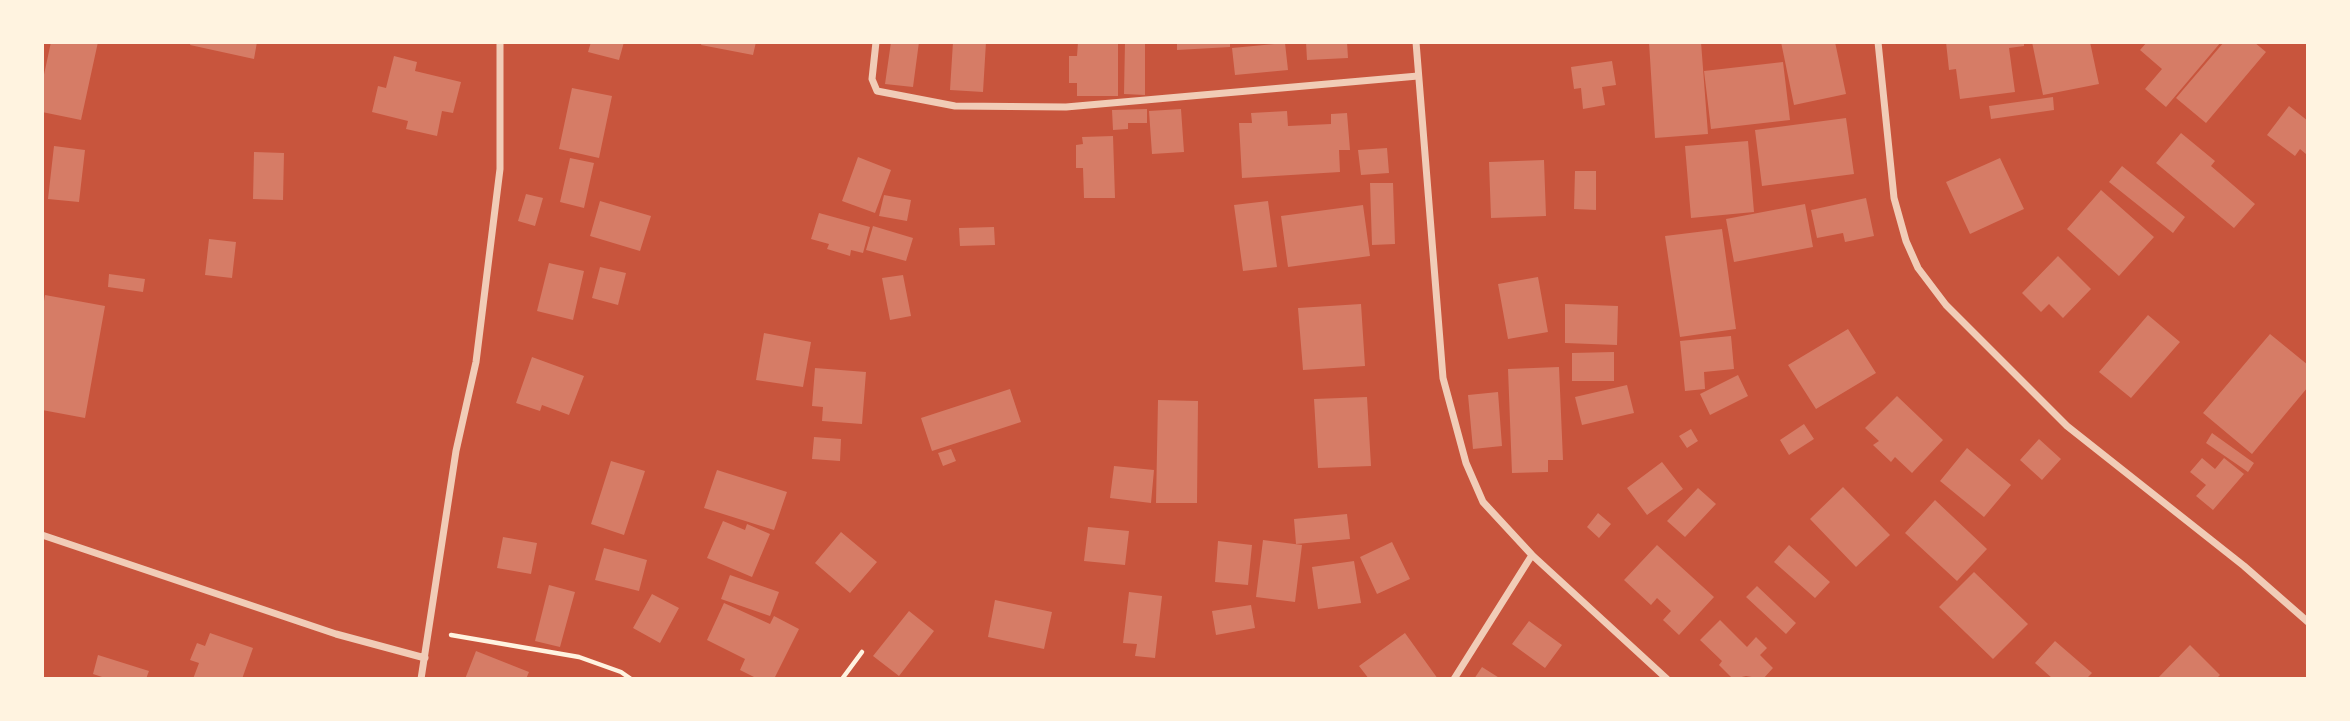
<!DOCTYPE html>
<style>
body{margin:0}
#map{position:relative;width:2350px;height:721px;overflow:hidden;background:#c8553d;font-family:Helvetica,sans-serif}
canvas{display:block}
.frame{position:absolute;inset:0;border:44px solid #fff3e0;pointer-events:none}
</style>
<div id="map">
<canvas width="2350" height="721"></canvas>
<div class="frame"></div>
</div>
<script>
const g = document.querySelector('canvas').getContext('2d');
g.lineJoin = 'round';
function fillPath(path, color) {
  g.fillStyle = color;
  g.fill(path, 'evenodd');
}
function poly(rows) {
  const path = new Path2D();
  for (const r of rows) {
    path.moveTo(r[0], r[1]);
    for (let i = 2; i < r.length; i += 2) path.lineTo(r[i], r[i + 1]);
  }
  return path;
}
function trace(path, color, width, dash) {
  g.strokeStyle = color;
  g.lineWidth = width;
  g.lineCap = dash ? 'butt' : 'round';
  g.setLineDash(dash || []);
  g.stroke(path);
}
const building = poly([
 [51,42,98,42,81,120,42,112,42,84],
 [191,42,257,42,254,59,190,45],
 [591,42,624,42,619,60,588,52],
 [702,42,756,42,753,55,701,45],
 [891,42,919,42,913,87,885,84],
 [953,42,986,42,983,92,950,90],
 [1078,42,1118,42,1118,96,1077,96,1077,83,1069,83,1069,56,1077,56],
 [1125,42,1145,42,1145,95,1124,94],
 [1177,42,1230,42,1230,47,1177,50],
 [1306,42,1347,42,1348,58,1307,60],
 [1649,42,1701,42,1708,134,1655,138],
 [1781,42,1835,42,1846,94,1794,105],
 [1946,42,2024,42,2024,46,2009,48,2015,92,1960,99,1956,69,1949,70],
 [2032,42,2090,42,2099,84,2043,95],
 [2147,42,2221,42,2166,107,2145,89,2162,69,2140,50],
 [2224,42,2254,42,2266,52,2206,123,2176,98],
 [1285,43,1288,70,1235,75,1232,48],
 [394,56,417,62,415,71,461,82,453,113,442,111,437,136,406,129,408,121,372,112,378,86,386,88],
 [1612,61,1616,85,1602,87,1605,105,1583,109,1581,88,1574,89,1571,67],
 [1783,62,1790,120,1711,129,1704,71],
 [572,88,612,96,599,158,559,149],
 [2053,97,2054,110,1991,119,1989,106],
 [2289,106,2308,121,2306,154,2300,149,2295,156,2267,135],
 [1147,109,1147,123,1128,123,1128,129,1113,130,1112,110],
 [1181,109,1184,152,1152,154,1149,111],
 [1287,111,1288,126,1331,124,1331,114,1347,113,1350,150,1339,150,1340,172,1242,178,1239,123,1252,123,1251,113],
 [1846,118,1854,174,1762,186,1755,130],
 [2181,133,2215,161,2211,166,2255,204,2234,228,2156,163],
 [1113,136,1115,198,1084,198,1083,168,1076,168,1076,145,1083,144,1082,137],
 [1748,141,1754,212,1691,218,1685,146],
 [54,146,85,150,79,202,48,199],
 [1387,148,1389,173,1361,175,1358,150],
 [254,152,284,153,283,200,253,199],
 [858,157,891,170,875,213,842,201],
 [570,158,594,163,584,208,560,202],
 [2000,158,2024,209,1970,234,1946,182],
 [1544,160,1546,216,1491,218,1489,162],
 [2122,166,2185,217,2173,233,2109,182],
 [1575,171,1596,171,1596,210,1574,209],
 [1370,183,1393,183,1395,244,1372,245],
 [2101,190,2154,237,2119,276,2067,229],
 [526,194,543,198,535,226,518,221],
 [884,195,911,200,907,221,879,216],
 [1866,198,1874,236,1845,242,1843,233,1817,238,1811,210],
 [600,201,651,216,640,251,590,236],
 [1268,201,1277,267,1243,271,1234,205],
 [1805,204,1813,247,1734,262,1726,219],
 [1363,205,1370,256,1288,267,1281,216],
 [819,213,870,227,863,253,851,250,850,256,827,249,829,244,811,239],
 [873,226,913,238,906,261,866,250],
 [994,227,995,245,960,246,959,228],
 [1722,229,1736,329,1680,337,1665,236],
 [209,239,236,242,232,278,205,275],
 [2058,256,2091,289,2063,318,2049,304,2041,312,2022,293],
 [549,263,584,271,573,320,537,311],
 [600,267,626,273,618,305,592,298],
 [109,274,145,279,143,292,108,287],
 [903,275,911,316,890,320,882,278],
 [1538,277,1548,332,1508,339,1498,284],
 [45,295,105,306,85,418,42,410,42,313],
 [1361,304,1365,366,1303,370,1298,308],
 [1565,304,1618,306,1617,345,1565,343],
 [2148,315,2180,342,2131,398,2099,372],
 [1848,329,1876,373,1816,409,1788,365],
 [764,333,811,342,803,387,756,380],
 [2270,334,2308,365,2308,387,2252,454,2203,413],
 [1731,336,1734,369,1704,372,1705,389,1685,391,1680,341],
 [1614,352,1614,381,1572,381,1572,353],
 [532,357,584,376,569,415,542,405,540,411,516,403],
 [1559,367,1563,460,1548,460,1548,472,1512,473,1508,369],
 [815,368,866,372,862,424,822,421,823,407,812,406],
 [1738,375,1748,396,1710,415,1700,394],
 [1627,385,1634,413,1582,425,1575,397],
 [1010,389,1021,422,932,451,921,418],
 [1498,392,1502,446,1473,449,1468,395],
 [1897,396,1943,440,1912,473,1895,457,1891,462,1873,445,1879,441,1865,428],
 [1367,397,1371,466,1318,468,1314,399],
 [1158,400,1198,401,1197,503,1156,503],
 [1804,424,1814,439,1789,455,1780,440],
 [1691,429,1698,441,1687,448,1679,436],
 [2212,433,2254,463,2248,472,2206,443],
 [814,437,841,439,840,461,812,459],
 [2039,439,2061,459,2042,480,2020,460],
 [1967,448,2011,485,1984,517,1940,481],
 [951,449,956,461,943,466,938,453],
 [2202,458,2215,469,2224,458,2244,474,2213,510,2196,496,2206,485,2190,472],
 [611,461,645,471,624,535,591,524],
 [1662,462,1683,489,1647,515,1627,488],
 [1114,466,1154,470,1151,503,1110,498],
 [717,470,787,492,774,530,704,508],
 [1843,487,1890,535,1856,567,1810,519],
 [1698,488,1716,504,1685,537,1667,521],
 [1935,500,1987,549,1957,581,1905,533],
 [1598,513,1611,524,1599,538,1587,527],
 [1347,514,1350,539,1296,544,1294,519],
 [723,521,745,530,747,524,770,534,752,577,707,558],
 [1088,527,1129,531,1125,565,1084,561],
 [841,532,877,562,850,593,815,563],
 [503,537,537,543,531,574,497,568],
 [1263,540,1302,545,1295,602,1256,597],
 [1218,541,1252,545,1248,585,1215,582],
 [1392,542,1410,579,1377,594,1360,557],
 [1657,545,1714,597,1679,635,1663,620,1671,611,1657,598,1651,605,1624,580],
 [1789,545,1830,582,1815,598,1774,562],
 [604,548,647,560,639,591,595,580],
 [1354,561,1361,603,1318,609,1312,567],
 [1974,572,2028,624,1993,659,1939,607],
 [730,575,779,592,770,616,721,599],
 [549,585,575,592,560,647,535,641],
 [1757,586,1796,623,1786,634,1746,597],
 [1129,592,1162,596,1155,658,1135,656,1137,644,1123,643],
 [652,594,679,608,660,643,633,628],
 [995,600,1052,612,1044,649,988,637],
 [724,603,770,624,774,616,799,629,774,679,758,679,740,670,745,659,707,640],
 [1251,605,1255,628,1216,635,1212,611],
 [909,611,934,631,899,676,873,656],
 [1720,620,1747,647,1756,637,1767,648,1760,655,1773,668,1763,679,1746,676,1733,679,1719,665,1722,661,1700,640],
 [1529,621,1562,645,1545,668,1512,644],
 [210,633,253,648,242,679,193,679,199,663,190,660,197,643,205,646],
 [1405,633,1438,679,1369,679,1359,666],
 [2055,641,2092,673,2086,679,2053,679,2035,663],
 [2190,645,2220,675,2216,679,2157,679],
 [476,651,529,672,526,679,465,679],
 [98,655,149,671,146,679,108,679,93,674],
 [1482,667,1501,679,1474,679]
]);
const path = poly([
 [451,635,579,657,621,672,631,679],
 [842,679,862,652]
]);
const minor = poly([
 [876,42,872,79,877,91,955,106,1066,107,1418,76],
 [1416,42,1443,378,1466,463,1483,502,1532,555,1667,679],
 [1878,42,1894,198,1906,241,1918,268,1946,305,2067,426,2244,566,2308,622],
 [42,535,336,634,425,658],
 [421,679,456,451,476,362,500,169,500,42],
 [1454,679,1532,555]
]);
fillPath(building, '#d67c66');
trace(path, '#fff3e0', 4.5);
trace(minor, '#f1ccb7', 7);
</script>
